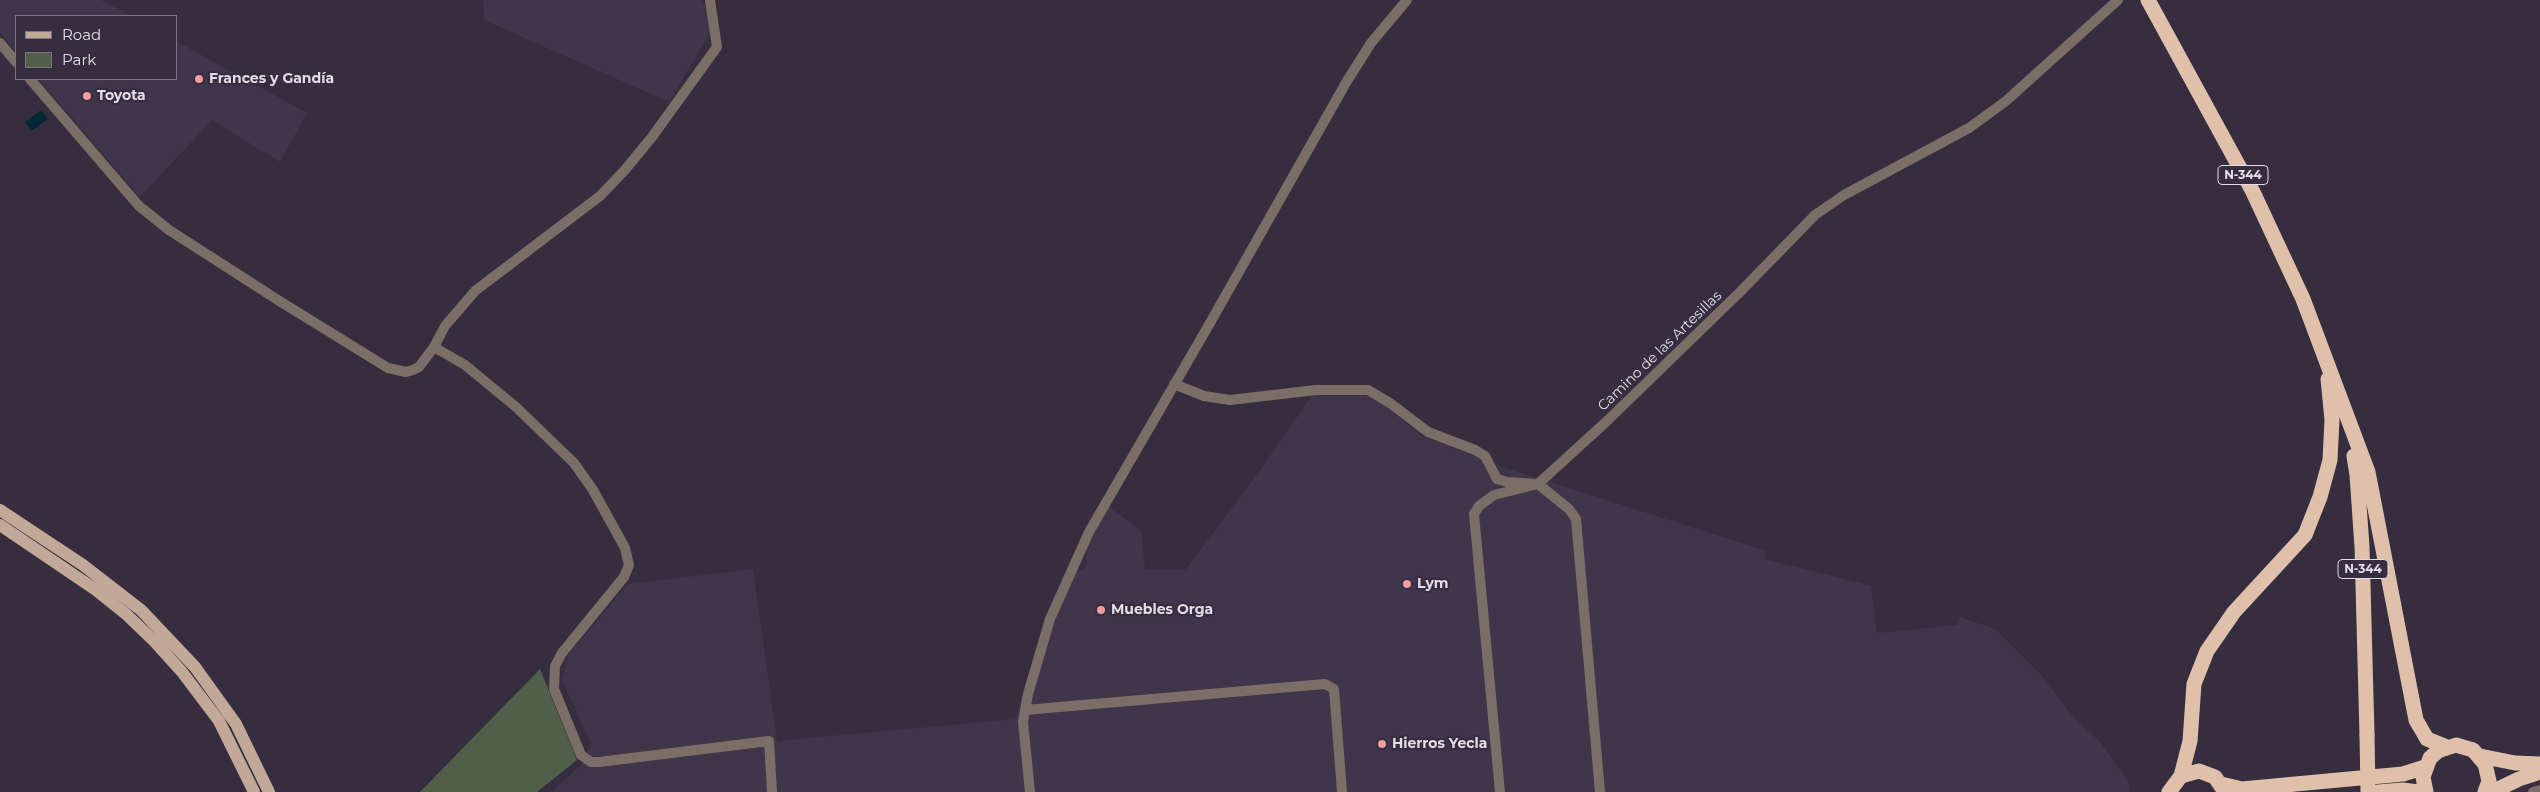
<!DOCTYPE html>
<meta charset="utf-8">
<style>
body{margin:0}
#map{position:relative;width:2540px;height:792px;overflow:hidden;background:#362e3e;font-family:Montserrat,sans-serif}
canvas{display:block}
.legend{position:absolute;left:15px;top:15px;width:162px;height:65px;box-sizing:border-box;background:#362e3e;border:1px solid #7b7482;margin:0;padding:6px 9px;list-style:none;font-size:15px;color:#e2dde8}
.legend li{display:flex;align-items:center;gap:10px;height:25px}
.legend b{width:25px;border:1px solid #7b7482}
</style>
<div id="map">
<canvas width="2540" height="792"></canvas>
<ul class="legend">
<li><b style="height:6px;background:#c2a997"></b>Road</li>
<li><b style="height:14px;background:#515e49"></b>Park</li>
</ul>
</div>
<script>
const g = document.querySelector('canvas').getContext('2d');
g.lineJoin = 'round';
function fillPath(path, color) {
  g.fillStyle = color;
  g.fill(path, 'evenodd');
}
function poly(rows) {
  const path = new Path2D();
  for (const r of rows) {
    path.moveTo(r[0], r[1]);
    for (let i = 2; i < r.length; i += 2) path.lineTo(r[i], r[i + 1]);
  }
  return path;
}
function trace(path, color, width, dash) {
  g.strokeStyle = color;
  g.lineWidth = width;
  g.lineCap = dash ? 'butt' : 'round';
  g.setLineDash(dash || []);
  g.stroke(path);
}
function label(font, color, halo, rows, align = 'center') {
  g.font = font + ' Montserrat,sans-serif';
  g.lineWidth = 4.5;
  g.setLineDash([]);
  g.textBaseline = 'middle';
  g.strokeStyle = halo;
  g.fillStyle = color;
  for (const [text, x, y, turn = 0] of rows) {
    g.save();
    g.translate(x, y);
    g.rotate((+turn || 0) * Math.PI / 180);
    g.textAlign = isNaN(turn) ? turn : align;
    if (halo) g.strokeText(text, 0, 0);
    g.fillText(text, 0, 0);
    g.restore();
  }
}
const built = poly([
 [0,0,101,0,131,16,16,16,16,52,0,32],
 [483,0,702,0,716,23,669,102,484,20],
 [176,41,307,113,280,162,212,120,140,197,39,79,176,79],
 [1314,393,1374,396,1422,436,1500,466,1766,551,1764,559,1871,586,1877,633,1958,625,1960,617,1995,629,2041,675,2074,718,2100,742,2129,783,2129,792,551,792,582,764,591,743,562,680,568,655,628,584,753,569,777,741,1015,719,1045,626,1075,572,1085,569,1088,542,1109,507,1141,530,1145,570,1185,570,1248,487]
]);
const green = poly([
 [540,669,577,760,537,792,420,792]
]);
const water = poly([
 [41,110,48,119,31,131,25,122]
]);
const street = poly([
 [0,43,16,62],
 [30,79,139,206,169,230,281,302,388,368,406,372,413,370,419,367,434,347,453,358,465,365,516,407,574,463,593,490,625,548,629,565,624,577,562,653,555,666,554,689,581,755,591,762,599,762,769,741,772,792],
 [434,347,445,326,475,291,600,196,624,171,652,137,717,47,710,0],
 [1174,384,1204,396,1230,400,1316,390,1368,390,1390,403,1428,432,1475,450,1485,456,1497,479,1507,482,1538,484,1607,421,1740,292,1815,215,1844,195,1969,128,2006,101,2118,0],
 [1025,710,1325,684,1334,689,1342,792],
 [1030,792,1023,722,1028,694,1050,619,1089,532,1210,323,1347,81,1371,43,1407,0],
 [1500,792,1474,514,1479,506,1494,495,1538,484,1569,509,1576,519,1600,792],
 [2533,792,2540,790]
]);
const primary = poly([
 [0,510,83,565,141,610,195,667,236,724,269,792],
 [0,525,96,590,126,614,155,642,182,672,219,721,254,792]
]);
const highway = poly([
 [2148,0,2253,192,2303,299,2368,472,2416,720,2427,739,2447,747],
 [2354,456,2357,475,2362,547,2367,735],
 [2480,756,2515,763,2540,764],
 [2181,776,2190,741,2194,684,2207,651,2234,612,2305,535,2320,497,2330,460,2332,420,2328,379],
 [2221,784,2242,789,2403,774,2425,767],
 [2169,792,2181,776,2199,771,2215,777,2225,792],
 [2378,792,2403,790,2418,792],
 [2426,792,2423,777,2430,758,2438,751,2456,745,2473,750,2485,764,2489,781,2485,792],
 [2492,792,2519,779,2540,772]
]);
const highwayBridge = poly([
 [2367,735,2368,792]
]);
const markers = [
 [199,79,5,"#f49aa0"],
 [87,96,5,"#f49aa0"],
 [1407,584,5,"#f49aa0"],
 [1101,610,5,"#f49aa0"],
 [1382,744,5,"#f49aa0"]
];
const shields = [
 [2243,175,50],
 [2363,569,50]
];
const shieldNames = [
 ["N-344",2243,175],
 ["N-344",2363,569]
];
const poiNames = [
 ["Frances y Gandía",209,79],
 ["Toyota",97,96],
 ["Lym",1417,584],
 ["Muebles Orga",1111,610],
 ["Hierros Yecla",1392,744]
];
const streetNames = [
 ["Camino de las Artesillas",1660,351,-44]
];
fillPath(built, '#40354b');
fillPath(green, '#515e49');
fillPath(water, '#032733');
trace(street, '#7b6e66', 10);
trace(primary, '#c2a997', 12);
trace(highway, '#dfc0ab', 15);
trace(highwayBridge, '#dfc0ab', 15);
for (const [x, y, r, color] of markers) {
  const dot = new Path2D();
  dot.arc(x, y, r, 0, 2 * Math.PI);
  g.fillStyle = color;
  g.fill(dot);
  trace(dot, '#362e3e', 2);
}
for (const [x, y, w] of shields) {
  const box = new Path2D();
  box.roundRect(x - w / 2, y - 9.5, w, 19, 4);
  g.fillStyle = '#362e3e';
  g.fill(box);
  trace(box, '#e2dde8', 1);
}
label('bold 12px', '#e2dde8', null, shieldNames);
label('bold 14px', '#e2dde8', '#362e3e', poiNames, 'left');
label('14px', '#e2dde8', '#362e3e', streetNames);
</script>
